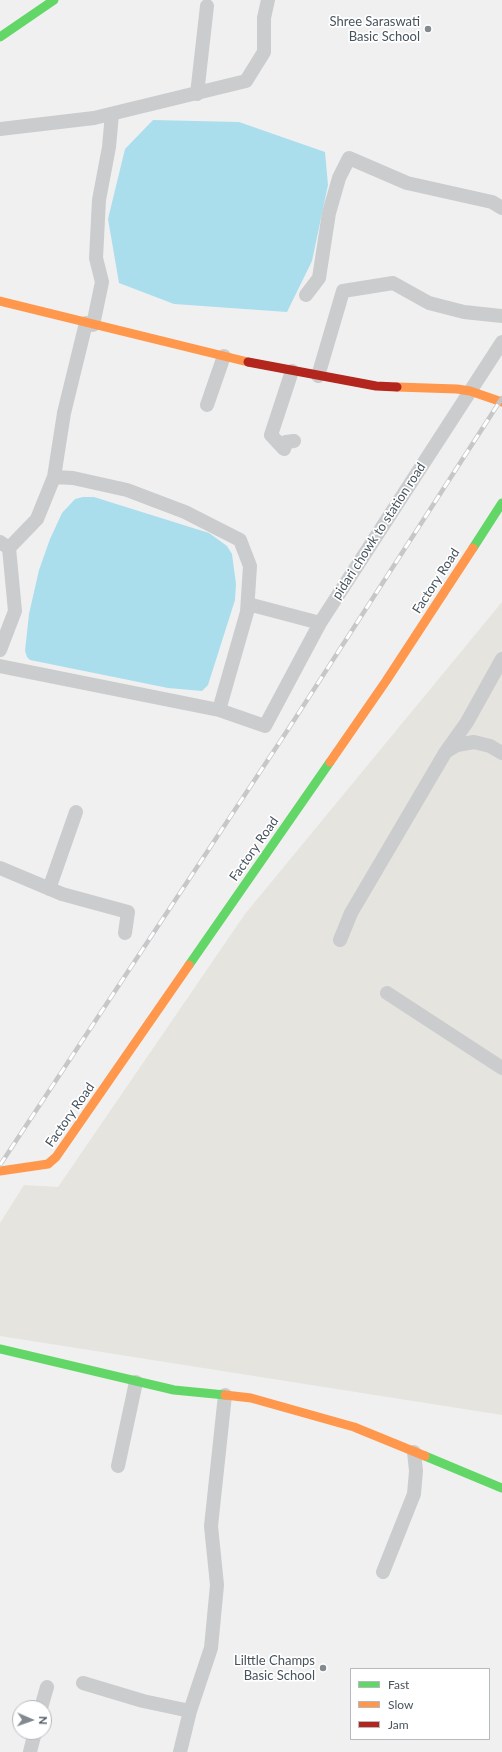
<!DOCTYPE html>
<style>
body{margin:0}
#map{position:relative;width:502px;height:1752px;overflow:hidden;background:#f1f0f0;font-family:Lato,sans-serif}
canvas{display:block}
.legend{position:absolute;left:350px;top:1668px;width:140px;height:72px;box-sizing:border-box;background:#fff;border:1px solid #b5babe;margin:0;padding:5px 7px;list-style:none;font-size:12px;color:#47535d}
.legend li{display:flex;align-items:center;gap:8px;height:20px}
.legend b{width:20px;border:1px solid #b5babe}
.north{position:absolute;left:12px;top:1700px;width:40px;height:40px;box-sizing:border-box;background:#fff;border:1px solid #b5babe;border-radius:50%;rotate:92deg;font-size:11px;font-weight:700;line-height:16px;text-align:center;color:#47535d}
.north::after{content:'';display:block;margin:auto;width:14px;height:18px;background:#828a90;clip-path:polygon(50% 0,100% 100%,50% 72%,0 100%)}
</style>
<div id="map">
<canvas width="502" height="1752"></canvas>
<ul class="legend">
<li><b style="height:5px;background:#63d668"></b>Fast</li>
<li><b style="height:5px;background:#ff974d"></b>Slow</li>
<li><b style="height:5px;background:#b3261e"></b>Jam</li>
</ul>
<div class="north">N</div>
</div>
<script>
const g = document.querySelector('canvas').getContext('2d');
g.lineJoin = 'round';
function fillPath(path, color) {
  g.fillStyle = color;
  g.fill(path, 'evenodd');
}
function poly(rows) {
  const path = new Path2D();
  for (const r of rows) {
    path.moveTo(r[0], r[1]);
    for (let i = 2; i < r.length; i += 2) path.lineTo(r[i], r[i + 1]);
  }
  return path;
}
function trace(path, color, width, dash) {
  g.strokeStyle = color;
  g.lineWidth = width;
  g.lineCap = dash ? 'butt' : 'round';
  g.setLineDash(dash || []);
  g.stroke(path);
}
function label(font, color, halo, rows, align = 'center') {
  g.font = font + ' Lato,sans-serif';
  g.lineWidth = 3.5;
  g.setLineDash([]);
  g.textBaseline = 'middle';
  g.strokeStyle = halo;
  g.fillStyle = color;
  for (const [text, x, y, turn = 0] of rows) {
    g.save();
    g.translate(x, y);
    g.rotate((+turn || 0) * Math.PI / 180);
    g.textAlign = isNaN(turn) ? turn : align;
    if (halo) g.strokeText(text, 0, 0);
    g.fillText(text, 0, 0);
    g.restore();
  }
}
const commercial = poly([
 [502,602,502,1415,0,1336,0,1223,24,1185,58,1187,245,914]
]);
const water = poly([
 [153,120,239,122,325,152,328,185,312,261,287,312,174,304,119,283,108,219,125,149],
 [83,497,94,497,209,533,227,546,232,554,236,584,235,600,208,685,202,691,168,688,30,660,27,657,25,651,29,614,39,570,50,539,62,513,75,499]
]);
const street = poly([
 [197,94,207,6],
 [0,129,94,118,246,81,264,52,264,18,268,0],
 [306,295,319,278,329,213,339,178,349,158,407,183,492,202,502,208],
 [93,325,102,282,96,258,99,200,109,147,112,114],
 [292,371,271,435,284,449,286,442,294,441],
 [318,376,343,291,393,283,429,303,464,312,502,316],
 [207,405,224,356],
 [54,477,73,478,127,490,185,512,240,540,250,566,247,612,219,710],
 [0,542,9,548,37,519,54,477,64,413,86,323],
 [248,604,320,623],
 [0,650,15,611,9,548],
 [0,666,219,710,265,726,320,623,502,342],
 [447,751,457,745,474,742,490,746,502,753],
 [0,868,62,894,128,912,125,933],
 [49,889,76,812],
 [340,940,351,913,445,753,467,722,502,659],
 [387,993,502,1068],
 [118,1466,136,1382],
 [383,1572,414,1494,416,1471,414,1452],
 [83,1683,143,1701,190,1711],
 [41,1708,47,1687],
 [30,1752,35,1732],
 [180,1752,190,1711,211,1648,217,1585,211,1526,225,1395]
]);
const fast = poly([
 [0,37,54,0],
 [473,548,502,503],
 [189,965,330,762],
 [0,1349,174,1390,225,1395],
 [425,1456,502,1488]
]);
const slow = poly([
 [0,301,248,362],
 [397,387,457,389,470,391,502,402],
 [330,762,386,681,473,548],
 [0,1171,48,1164,56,1157,189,965],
 [225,1395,251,1398,354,1427,425,1456]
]);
const jam = poly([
 [248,362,376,386,397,387]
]);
const rail = poly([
 [0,1165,289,728,502,398]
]);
const markers = [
 [428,29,4,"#828a90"],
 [323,1668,4,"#828a90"]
];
const poiNames = [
 ["Shree Saraswati",420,22],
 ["Basic School",420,37],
 ["Lilttle Champs",315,1661],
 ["Basic School",315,1676]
];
const streetNames = [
 ["pidari chowk to station road",379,531,-57],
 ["Factory Road",436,581,-57],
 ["Factory Road",254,849,-55],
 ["Factory Road",70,1115,-55]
];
fillPath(commercial, '#e5e4de');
fillPath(water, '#aadeed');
trace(street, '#caccce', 14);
trace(fast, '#63d668', 9);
trace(slow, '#ff974d', 9);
trace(jam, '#b3261e', 9);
trace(rail, '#c5c7c9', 4.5);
trace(rail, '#fff', 3, [9]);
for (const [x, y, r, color] of markers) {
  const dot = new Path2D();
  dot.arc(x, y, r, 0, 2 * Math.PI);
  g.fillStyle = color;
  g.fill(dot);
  trace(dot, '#fff', 1.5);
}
label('13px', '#47535d', '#fff', poiNames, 'right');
label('13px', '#47535d', '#fff', streetNames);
</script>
